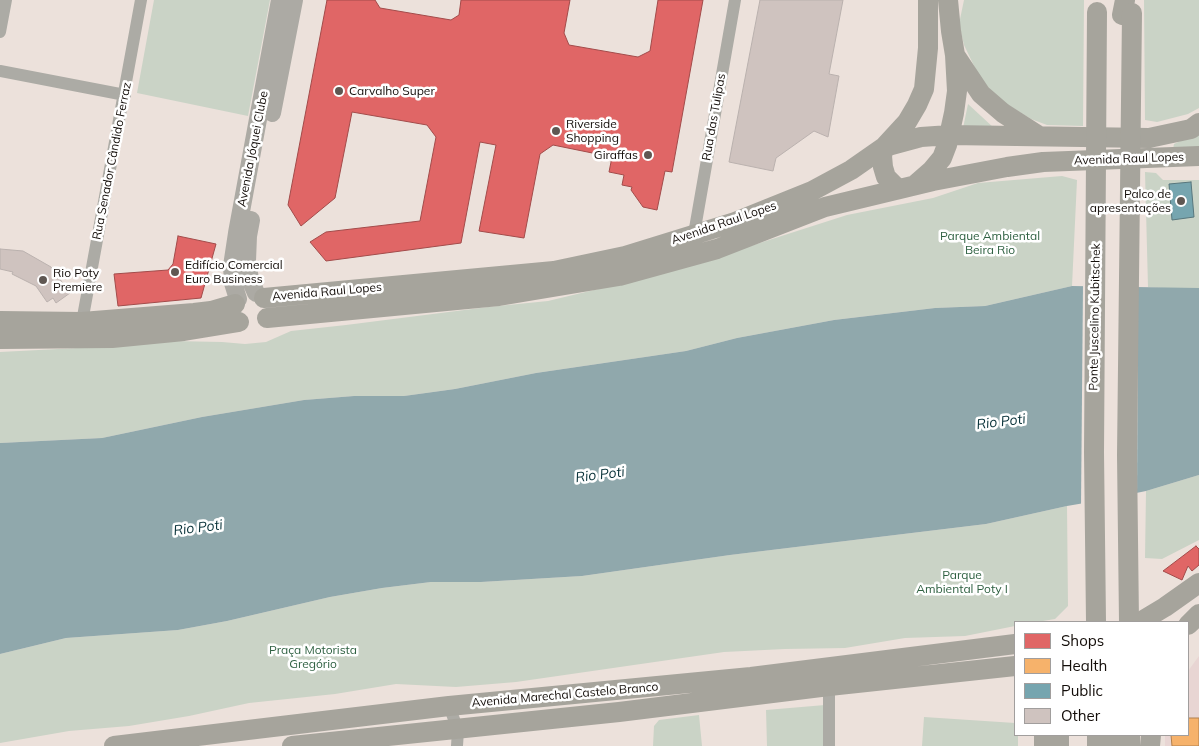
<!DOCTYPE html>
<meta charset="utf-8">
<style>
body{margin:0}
#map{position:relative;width:1199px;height:746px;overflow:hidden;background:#ece1db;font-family:Mulish,sans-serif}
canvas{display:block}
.legend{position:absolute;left:1014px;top:621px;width:175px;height:115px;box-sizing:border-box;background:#fff;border:1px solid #a19e9d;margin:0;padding:6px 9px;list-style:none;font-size:15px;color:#130d09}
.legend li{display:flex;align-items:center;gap:10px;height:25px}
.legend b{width:25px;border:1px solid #a19e9d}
</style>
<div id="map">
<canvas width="1199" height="746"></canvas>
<ul class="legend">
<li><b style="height:14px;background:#e06666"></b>Shops</li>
<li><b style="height:14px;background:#f6b26b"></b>Health</li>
<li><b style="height:14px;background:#76a5af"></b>Public</li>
<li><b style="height:14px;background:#cfc3bf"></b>Other</li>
</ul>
</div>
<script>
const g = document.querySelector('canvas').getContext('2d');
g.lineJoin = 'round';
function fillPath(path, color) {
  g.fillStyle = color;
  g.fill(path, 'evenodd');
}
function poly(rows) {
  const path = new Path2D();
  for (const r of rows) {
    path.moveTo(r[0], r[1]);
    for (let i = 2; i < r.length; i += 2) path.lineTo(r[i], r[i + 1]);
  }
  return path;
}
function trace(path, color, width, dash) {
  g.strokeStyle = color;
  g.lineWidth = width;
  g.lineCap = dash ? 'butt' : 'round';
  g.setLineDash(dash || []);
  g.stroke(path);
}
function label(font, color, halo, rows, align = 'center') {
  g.font = font + ' Mulish,sans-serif';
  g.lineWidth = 5;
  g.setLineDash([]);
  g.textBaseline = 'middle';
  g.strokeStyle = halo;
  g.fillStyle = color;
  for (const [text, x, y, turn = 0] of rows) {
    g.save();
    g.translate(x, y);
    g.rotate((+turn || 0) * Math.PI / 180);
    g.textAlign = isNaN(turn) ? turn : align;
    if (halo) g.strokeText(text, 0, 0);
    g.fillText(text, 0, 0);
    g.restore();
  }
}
const medical = poly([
 [1199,656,1199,746,1165,746,1165,735,1188,735,1188,671]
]);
const green = poly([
 [154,0,270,0,248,116,137,93],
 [964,0,1084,0,1083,126,1047,125,1031,119,995,97,977,72,964,45,959,24],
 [1144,0,1199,0,1199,108,1188,114,1157,122,1145,120],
 [968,104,994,128,963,128],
 [1199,132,1199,150,1173,149,1174,144],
 [1145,172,1156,173,1163,180,1199,180,1199,288,1176,289,1148,287],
 [1062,176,1077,180,1072,286,985,306,935,308,834,320,737,338,686,351,536,373,455,389,404,396,354,396,304,400,202,417,102,438,0,443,0,352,97,347,173,341,222,342,245,344,266,342,291,331,346,325,488,307,548,301,598,289,716,257,847,215,933,198,978,183],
 [1199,475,1199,540,1162,559,1145,558,1146,491],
 [1067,506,1068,606,1055,619,1037,622,1015,622,1015,626,965,636,905,638,845,648,785,649,724,652,516,682,456,687,396,684,335,694,249,703,189,716,129,726,69,731,0,743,0,654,66,638,178,630,227,621,330,597,382,588,431,582,481,582,582,576,730,555,986,524],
 [825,705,825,746,767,746,766,710],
 [699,715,702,746,653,746,654,726,659,720],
 [924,717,1015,723,1015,735,1018,735,1018,746,922,746]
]);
const water = poly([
 [1072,286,1199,288,1199,475,1146,491,1102,500,1067,506,986,524,730,555,582,576,481,582,431,582,382,588,330,597,227,621,178,630,66,638,0,654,0,443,102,438,202,417,304,400,354,396,404,396,455,389,536,373,686,351,737,338,834,320,935,308,985,306]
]);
const pier = poly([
 [1083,284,1138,284,1137,495,1081,506]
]);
const shops = poly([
 [327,0,375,0,380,8,451,20,459,15,461,0,570,0,564,33,569,45,638,57,650,51,658,0,703,0,672,172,665,171,657,210,643,207,631,190,632,187,622,185,624,175,609,172,612,157,553,145,540,154,524,238,479,231,496,145,480,142,461,243,326,261,310,242,326,232,420,221,436,137,427,125,352,112,335,198,301,226,288,205,327,0],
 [178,236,216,244,201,298,118,306,114,274,168,270,173,264,178,236],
 [1196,546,1199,549,1199,565,1192,571,1188,566,1182,580,1163,571,1196,546]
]);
const health = poly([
 [1188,718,1199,718,1199,746,1172,746,1171,735,1188,735,1188,718]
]);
const public = poly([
 [1191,182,1194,217,1172,220,1169,184,1191,182]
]);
const building = poly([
 [760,0,843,0,829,74,839,76,828,137,814,131,776,158,773,171,729,162,760,0],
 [0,249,23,251,51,267,70,293,56,303,53,298,47,302,36,286,12,274,13,272,0,269,0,249]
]);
const minor = poly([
 [0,32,6,0],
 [0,71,125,95],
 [694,234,735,0],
 [82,322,141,0],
 [829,686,829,746],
 [449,706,458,730,457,746]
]);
const secondary = poly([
 [272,113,294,0],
 [251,220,248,236,247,261,250,279,256,293],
 [238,299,233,283,232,266,237,233,280,0]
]);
const primary = poly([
 [1122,15,1125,0],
 [955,55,981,94,1003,113,1039,136],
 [916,184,932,170,942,158,947,145,954,113,957,91,955,55,951,31,948,0],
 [898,189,886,177,883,167,882,156,884,147,907,122,917,105,924,89,928,48,928,0],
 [264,298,554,271,625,256,735,222,812,191,851,170,884,147,921,137,950,135,1149,138,1191,129,1199,123],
 [267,318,499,296,619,276,717,249,825,207,933,181,1007,167,1043,162,1199,156],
 [0,321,82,322,194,313,211,311,235,304],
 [0,339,112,338,184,331,239,322],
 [1140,622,1165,607,1199,583],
 [1188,625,1199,614],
 [1097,735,1097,746],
 [1116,735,1117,746],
 [1130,735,1130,746],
 [114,746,449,706,751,677,1015,644],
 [292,746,619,712,829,686,1015,666],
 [1044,746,1044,735],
 [1059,746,1059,735],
 [1150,746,1151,735]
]);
const primaryBridge = poly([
 [1096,622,1094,452,1097,12],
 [1129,622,1127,455,1132,13]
]);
const markers = [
 [339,91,5,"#5f5752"],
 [556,131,5,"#5f5752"],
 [648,155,5,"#5f5752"],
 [1181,201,5,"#5f5752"],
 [175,272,5,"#5f5752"],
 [43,280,5,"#5f5752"]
];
const poiNames = [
 ["Carvalho Super",349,91],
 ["Riverside",566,124],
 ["Shopping",566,138],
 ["Giraffas",638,155,"right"],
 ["Palco de",1171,194,"right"],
 ["apresentações",1171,208,"right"],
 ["Edifício Comercial",185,265],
 ["Euro Business",185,279],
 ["Rio Poty",53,273],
 ["Premiere",53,287]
];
const streetNames = [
 ["Rua das Tulipas",714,117,-80],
 ["Avenida Jóquei Clube",253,149,-79],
 ["Avenida Raul Lopes",1129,159,-2],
 ["Rua Senador Cândido Ferraz",112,161,-79],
 ["Avenida Raul Lopes",724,223,-19],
 ["Avenida Raul Lopes",327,292,-5],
 ["Ponte Juscelino Kubitschek",1095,317,-89],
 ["Avenida Marechal Castelo Branco",565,695,-5]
];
const parkNames = [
 ["Parque Ambiental",990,236],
 ["Beira Rio",990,250],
 ["Parque",962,575],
 ["Ambiental Poty I",962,589],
 ["Praça Motorista",313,650],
 ["Gregório",313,664]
];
const waterNames = [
 ["Rio Poti",1001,422,-7],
 ["Rio Poti",600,475,-7],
 ["Rio Poti",198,528,-7]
];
fillPath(medical, '#e8d5d3');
fillPath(green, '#cad3c6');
fillPath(water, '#90a8ac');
fillPath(pier, '#ece1db');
fillPath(shops, '#e06666');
trace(shops, '#a24b4a', 1);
fillPath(health, '#f6b26b');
trace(health, '#b2804e', 1);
fillPath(public, '#76a5af');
trace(public, '#58777d', 1);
fillPath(building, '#cfc3bf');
trace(building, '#bab1ae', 1);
trace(minor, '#acaba5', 12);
trace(secondary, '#acaaa4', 18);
trace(primary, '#a6a49c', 20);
trace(primaryBridge, '#a6a49c', 20);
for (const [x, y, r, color] of markers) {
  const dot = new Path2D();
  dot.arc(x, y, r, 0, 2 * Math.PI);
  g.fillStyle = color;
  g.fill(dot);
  trace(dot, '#fff', 2);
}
label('12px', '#130d09', '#fff', poiNames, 'left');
label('12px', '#130d09', '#fff', streetNames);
label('12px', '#2e6041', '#fff', parkNames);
label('italic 14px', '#0b343b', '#fff', waterNames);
</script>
